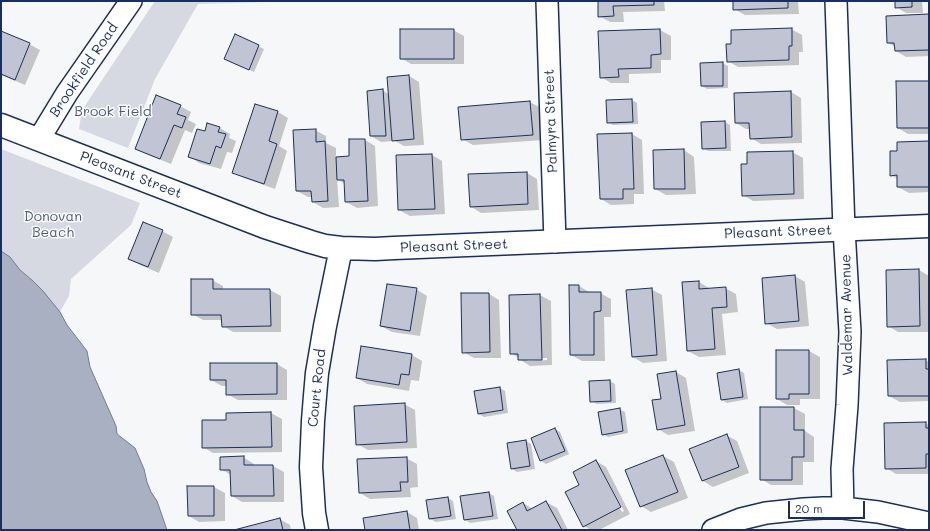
<!DOCTYPE html>
<style>
body{margin:0}
#map{position:relative;width:930px;height:531px;overflow:hidden;background:#f6f7f9;font-family:Mali,sans-serif}
canvas{display:block}
.frame{position:absolute;inset:0;border:2px solid #1b2f5e;pointer-events:none}
.scale{position:absolute;left:788px;top:501px;width:77px;height:18px;box-sizing:border-box;border:2px solid #1b2f5e;border-top:0;padding-left:5px;font-size:12px;line-height:14px;white-space:nowrap;color:#1b2f5e;-webkit-text-stroke:3px #fff;paint-order:stroke}
</style>
<div id="map">
<canvas width="930" height="531"></canvas>
<div class="frame"></div>
<div class="scale">20 m</div>
</div>
<script>
const g = document.querySelector('canvas').getContext('2d');
g.lineJoin = 'round';
function fillPath(path, color) {
  g.fillStyle = color;
  g.fill(path, 'evenodd');
}
function poly(rows) {
  const path = new Path2D();
  for (const r of rows) {
    path.moveTo(r[0], r[1]);
    for (let i = 2; i < r.length; i += 2) path.lineTo(r[i], r[i + 1]);
  }
  return path;
}
function trace(path, color, width, dash) {
  g.strokeStyle = color;
  g.lineWidth = width;
  g.lineCap = dash ? 'butt' : 'round';
  g.setLineDash(dash || []);
  g.stroke(path);
}
function label(font, color, halo, rows, align = 'center') {
  g.font = font + ' Mali,sans-serif';
  g.lineWidth = 3;
  g.setLineDash([]);
  g.textBaseline = 'middle';
  g.strokeStyle = halo;
  g.fillStyle = color;
  for (const [text, x, y, turn = 0] of rows) {
    g.save();
    g.translate(x, y);
    g.rotate((+turn || 0) * Math.PI / 180);
    g.textAlign = isNaN(turn) ? turn : align;
    if (halo) g.strokeText(text, 0, 0);
    g.fillText(text, 0, 0);
    g.restore();
  }
}
const green = poly([
 [155,1,305,1,198,4,155,79,128,148,79,129,81,116,85,106,92,95],
 [1,149,140,203,131,225,71,279,69,296,60,312,67,325,87,351,90,367,116,426,117,434,135,448,144,469,147,482,151,492,157,501,167,530,1,530]
]);
const water = poly([
 [1,251,10,257,20,270,33,281,43,291,60,312,67,325,87,351,90,367,116,426,117,434,135,448,144,469,147,482,151,492,157,501,167,530,1,530,1,251]
]);
const shadow = poly([
 [599,1,664,1,665,11,623,12,624,22,610,22,599,16],
 [734,1,798,1,799,14,745,15,734,9],
 [896,1,922,1,923,13,906,13,896,7],
 [929,15,929,56,906,57,896,51,896,47,888,43],
 [791,29,802,35,803,52,799,52,799,65,738,67,728,61],
 [453,30,464,36,464,64,411,64,401,58],
 [660,30,671,36,671,60,661,60,661,73,629,74,629,83,611,83,601,77,599,32],
 [1,32,29,44,40,50,25,85,1,75],
 [235,36,264,49,254,72,230,62],
 [722,63,728,66,728,88,707,89,702,86],
 [409,76,419,82,424,145,404,146,395,141,381,142,371,136,382,90,390,95],
 [929,82,929,134,908,134,898,128],
 [791,92,801,98,802,143,761,144,751,138,750,129,746,129,736,123],
 [632,100,637,103,638,124,613,125,608,122],
 [530,102,541,108,543,140,473,145,462,139,459,108],
 [256,105,278,112,288,118,279,146,287,151,275,189,244,178,233,172],
 [180,106,191,112,188,120,196,124,192,133,185,130,171,164,146,154,136,148],
 [725,122,730,125,731,151,708,151,703,148],
 [220,128,230,134,229,138,236,141,232,153,227,152,221,169,199,163,189,156,205,133],
 [315,130,326,136,326,143,336,148,336,158,350,157,365,140,375,146,378,206,357,208,346,202,345,184,337,179,339,207,323,208,313,202,312,197,308,197,297,191],
 [632,134,642,140,644,194,634,194,634,204,611,205,601,199],
 [929,142,929,192,909,193,898,187,898,179,891,175,898,152],
 [684,150,694,157,696,194,666,195,655,189],
 [792,152,803,158,804,199,753,201,743,195],
 [432,155,442,161,445,214,410,216,399,210],
 [527,173,537,179,539,210,481,213,470,206],
 [162,231,173,237,159,273,140,265,129,259],
 [919,270,929,276,929,332,898,332,888,326],
 [795,276,805,282,809,326,777,329,766,323],
 [212,280,223,286,223,290,270,290,281,296,281,332,233,332,223,326,223,320,203,320,192,314],
 [699,282,709,288,709,289,725,288,736,294,738,312,722,314,726,355,699,357,688,351],
 [579,286,589,292,600,293,611,299,611,317,604,317,605,361,582,361,571,355],
 [416,289,427,296,420,336,392,332,381,326],
 [651,289,662,295,667,361,643,363,633,357],
 [489,294,499,300,501,358,474,358,463,352],
 [540,295,551,301,552,365,530,366,519,359,519,358,511,353,510,296],
 [547,358,547,360,528,361,526,359],
 [777,351,809,351,820,357,820,399,800,399,800,405,787,405,777,399],
 [412,355,422,361,419,381,411,380,409,391,367,384,357,378],
 [925,360,929,362,929,401,900,402,889,396],
 [277,364,287,370,287,400,238,400,227,394,227,386,222,386,211,380],
 [739,370,744,373,748,399,727,403,722,400,718,373],
 [676,372,686,378,695,431,668,435,658,429,663,400],
 [610,381,615,384,616,403,597,404,591,401,590,382],
 [500,388,505,391,508,413,484,417,479,414],
 [404,404,415,410,417,448,368,450,357,444],
 [794,408,805,414,805,431,814,437,814,462,803,462,803,485,771,485,761,479],
 [619,409,625,412,628,433,608,437,603,434],
 [271,413,282,419,282,452,213,453,203,447,227,421,227,414],
 [925,423,929,425,929,474,896,474,886,468],
 [555,429,560,432,569,454,546,464,541,461,532,439],
 [726,435,737,441,749,473,713,487,703,481],
 [526,441,531,444,535,469,517,472,512,469],
 [663,456,674,462,688,498,651,512,641,506],
 [243,457,254,464,254,466,273,466,284,472,284,502,242,502,232,496,231,475,221,469],
 [406,458,417,464,418,487,410,488,411,497,370,499,360,493],
 [596,461,606,467,630,514,599,530,591,530,584,526,581,485],
 [599,469,601,469,624,511,622,512],
 [188,487,214,487,225,493,225,521,199,522,189,516],
 [489,493,494,496,498,519,470,523,465,520],
 [448,498,453,501,456,519,436,522,430,519],
 [546,502,557,508,568,530,518,530,523,503,533,509],
 [407,512,417,518,419,530,366,530],
 [280,519,290,525,291,530,238,530]
]);
const building = poly([
 [598,1,654,1,654,5,613,6,614,16,598,17,598,1],
 [733,1,788,1,788,8,733,10,733,1],
 [895,1,912,1,912,7,895,8,895,1],
 [929,14,929,50,895,51,894,43,887,43,886,16,929,14],
 [792,28,792,46,789,46,789,60,727,62,726,44,731,44,731,30,792,28],
 [400,29,454,29,454,59,400,59,400,29],
 [660,29,661,54,651,55,651,68,618,69,619,77,600,78,598,31,660,29],
 [1,31,30,43,15,80,1,74,1,31],
 [235,34,259,45,249,70,224,59,235,34],
 [723,62,723,86,701,86,700,63,723,62],
 [409,75,414,139,392,141,387,77,409,75],
 [896,81,929,81,929,128,897,128,896,81],
 [383,89,386,136,370,136,367,91,383,89],
 [791,91,792,137,750,139,749,123,735,123,734,93,791,91],
 [156,95,181,105,177,114,186,117,182,128,174,125,160,159,135,149,156,95],
 [632,99,633,122,607,123,606,100,632,99],
 [530,101,533,135,461,140,458,107,530,101],
 [255,104,278,111,269,141,277,144,264,184,232,173,255,104],
 [725,121,726,148,702,149,701,122,725,121],
 [207,123,220,127,218,132,226,134,221,148,216,146,210,164,188,157,197,129,205,131,207,123],
 [316,129,316,142,325,141,328,201,312,202,311,191,296,191,293,130,316,129],
 [632,133,634,189,623,189,623,199,600,199,597,134,632,133],
 [349,139,365,139,368,201,345,202,344,180,337,180,336,157,349,156,349,139],
 [929,141,929,187,897,187,897,175,890,176,890,151,897,151,897,142,929,141],
 [684,149,685,189,654,189,653,150,684,149],
 [793,151,794,194,742,196,741,164,747,164,747,152,793,151],
 [432,154,435,209,398,210,396,155,432,154],
 [527,172,528,204,470,207,468,174,527,172],
 [143,222,163,230,148,267,128,259,143,222],
 [919,269,920,326,887,327,886,270,919,269],
 [795,275,799,321,765,324,762,278,795,275],
 [191,279,213,279,213,289,270,289,271,326,222,327,221,315,191,315,191,279],
 [699,281,699,289,726,287,727,307,712,308,715,349,687,351,682,282,699,281],
 [387,284,417,288,410,331,380,326,387,284],
 [569,285,579,285,579,292,601,292,601,311,594,312,594,355,570,355,569,285],
 [652,288,657,355,632,357,626,290,652,288],
 [461,293,489,293,490,352,462,353,461,293],
 [540,294,542,360,518,360,518,354,510,354,509,295,540,294],
 [361,346,412,354,409,375,401,374,399,385,356,378,361,346],
 [776,350,809,350,809,394,789,394,789,399,776,399,776,350],
 [926,359,926,369,929,369,929,396,888,396,887,360,926,359],
 [210,363,277,363,277,394,226,395,226,380,210,380,210,363],
 [739,369,743,397,721,400,717,373,739,369],
 [676,371,685,425,657,430,652,400,661,399,657,374,676,371],
 [610,380,611,401,590,402,589,381,610,380],
 [500,387,503,410,478,414,474,391,500,387],
 [405,403,407,442,356,445,354,406,405,403],
 [760,407,794,407,794,430,804,430,804,457,792,457,792,480,760,480,760,407],
 [620,408,623,431,602,435,598,412,620,408],
 [271,412,272,447,202,448,202,420,226,420,226,413,271,412],
 [926,422,926,428,929,428,929,454,926,454,926,468,885,469,884,423,926,422],
 [555,428,565,451,540,461,531,438,555,428],
 [727,434,739,467,702,481,689,449,727,434],
 [526,440,530,466,511,469,507,443,526,440],
 [663,455,678,492,640,507,625,470,663,455],
 [244,456,244,465,273,465,274,496,231,496,230,470,220,470,220,457,244,456],
 [407,457,408,482,400,482,401,491,359,493,357,459,407,457],
 [596,460,621,507,583,527,565,492,579,485,573,472,596,460],
 [187,486,214,486,214,516,188,516,187,486],
 [489,492,493,516,464,520,460,496,489,492],
 [448,497,451,516,429,519,426,500,448,497],
 [546,501,562,530,517,530,507,511,523,502,527,511,546,501],
 [407,511,410,530,365,530,363,518,407,511],
 [280,518,283,530,234,530,280,518]
]);
const street = poly([
 [547,1,555,242],
 [836,1,844,229,850,332,847,405,842,469,843,508],
 [39,139,67,93,131,1],
 [713,530,741,519,766,513,804,509,823,508,843,508,878,512,929,523]
]);
const secondary = poly([
 [1,125,265,227,311,242,325,246,341,248,375,249,394,248,929,226],
 [317,530,314,513,311,467,313,421,315,396,317,373,325,326,341,248]
]);
const streetNames = [
 ["Brookfield Road",84,70,-56],
 ["Palmyra Street",551,121,-92],
 ["Pleasant Street",131,175,21],
 ["Pleasant Street",778,232,-2],
 ["Pleasant Street",454,246,-2],
 ["Waldemar Avenue",847,315,-91],
 ["Court Road",317,388,-84]
];
const parkNames = [
 ["Brook Field",113,112],
 ["Donovan",53,217],
 ["Beach",53,233]
];
fillPath(green, '#d6d9e2');
fillPath(water, '#a9b0c1');
trace(water, '#707c99', 1);
fillPath(shadow, '#0003');
fillPath(building, '#c0c4d3');
trace(building, '#1b2f5e', 1);
trace(street, '#1b2f5e', 24);
trace(secondary, '#1b2f5e', 25);
trace(street, '#fff', 21);
trace(secondary, '#fff', 22);
label('14px', '#1b2f5e', '#fff', streetNames);
label('14px', '#4a5a7f', '#fff', parkNames);
</script>
